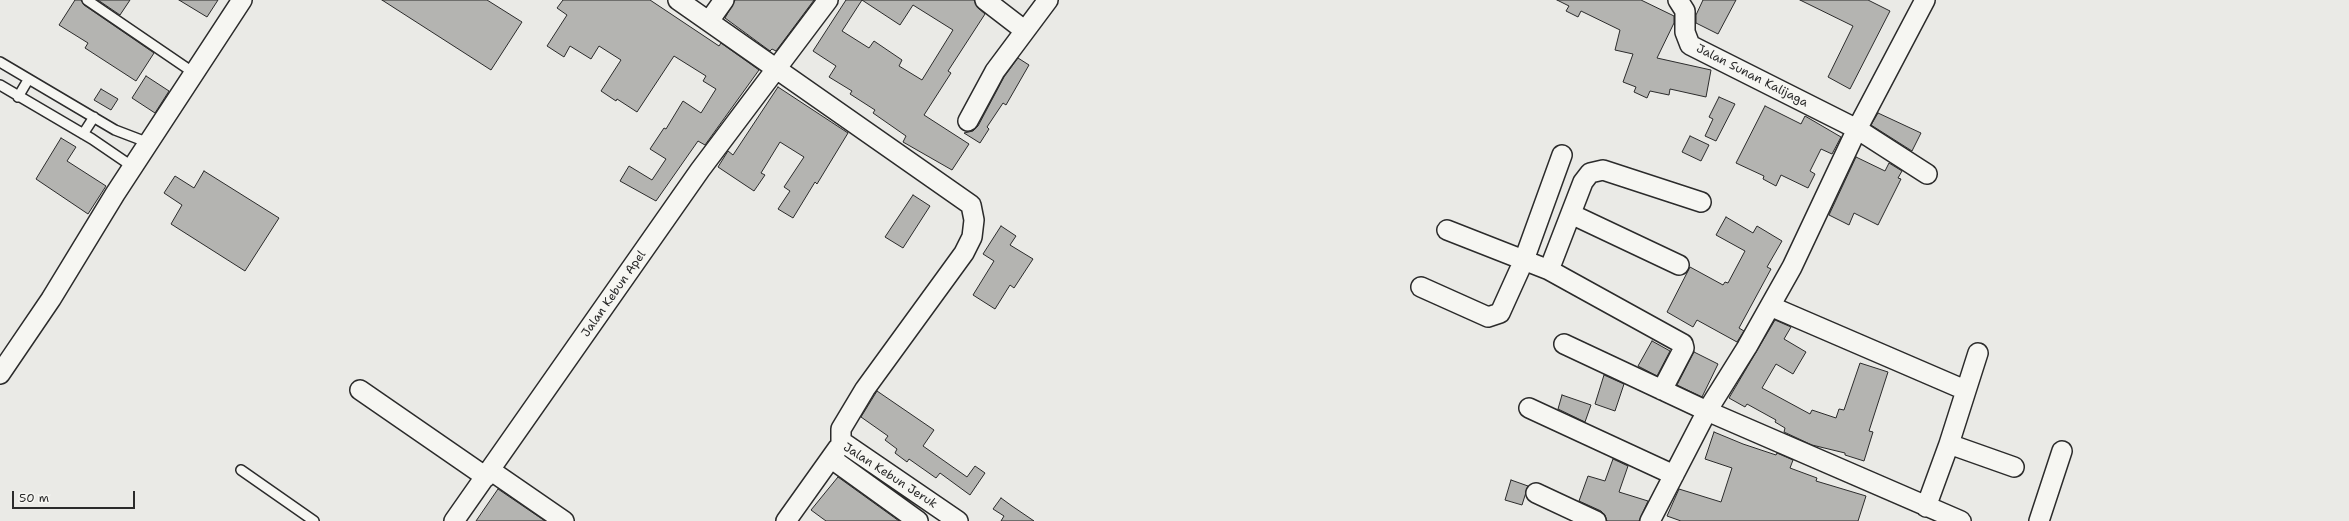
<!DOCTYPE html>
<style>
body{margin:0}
#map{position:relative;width:2349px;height:521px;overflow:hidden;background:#eaeae6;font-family:"Shantell Sans",sans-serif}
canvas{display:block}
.scale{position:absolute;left:12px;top:491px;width:123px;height:18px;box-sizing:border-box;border:2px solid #2b2b2b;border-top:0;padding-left:5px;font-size:12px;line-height:14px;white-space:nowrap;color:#2b2b2b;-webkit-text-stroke:3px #f6f6f2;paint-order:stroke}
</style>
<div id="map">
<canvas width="2349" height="521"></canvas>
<div class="scale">50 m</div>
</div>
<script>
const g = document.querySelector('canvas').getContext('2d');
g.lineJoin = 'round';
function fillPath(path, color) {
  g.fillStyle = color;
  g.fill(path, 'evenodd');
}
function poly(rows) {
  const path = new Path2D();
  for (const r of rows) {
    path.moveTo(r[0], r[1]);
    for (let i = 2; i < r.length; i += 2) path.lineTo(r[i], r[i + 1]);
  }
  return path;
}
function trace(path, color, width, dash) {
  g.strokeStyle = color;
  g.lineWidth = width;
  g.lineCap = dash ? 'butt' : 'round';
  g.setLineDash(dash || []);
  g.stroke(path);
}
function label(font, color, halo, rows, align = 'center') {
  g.font = font + ' "Shantell Sans",sans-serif';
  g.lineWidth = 3.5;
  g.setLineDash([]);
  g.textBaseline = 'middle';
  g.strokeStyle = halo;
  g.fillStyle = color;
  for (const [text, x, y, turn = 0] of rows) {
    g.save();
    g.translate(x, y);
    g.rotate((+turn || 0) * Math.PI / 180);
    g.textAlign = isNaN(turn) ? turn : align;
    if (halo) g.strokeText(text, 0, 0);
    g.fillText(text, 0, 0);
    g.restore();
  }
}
const building = poly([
 [75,0,81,0,84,5,154,53,136,81,85,48,88,43,59,25,75,0],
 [98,0,130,0,120,15,98,0],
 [179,0,218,0,207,17,179,0],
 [382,0,487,0,522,22,491,70,382,0],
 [563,0,650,0,719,46,721,43,759,70,705,145,698,141,656,201,620,181,629,166,652,180,666,159,650,149,664,128,666,129,683,101,701,113,716,89,703,81,706,76,674,56,637,112,617,99,616,101,601,91,621,60,599,46,591,59,570,46,564,57,547,46,567,15,557,8,563,0],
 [735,0,814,0,776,51,772,49,770,51,725,18,735,0],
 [846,0,974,0,978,8,985,14,948,71,951,73,924,115,969,144,952,170,903,142,906,136,873,113,875,110,850,94,852,91,829,77,836,66,813,51,846,0],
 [862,0,900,25,913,5,953,30,922,80,899,66,902,60,874,41,869,48,842,31,862,0],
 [1557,0,1641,0,1674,16,1674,23,1657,58,1711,70,1706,97,1670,89,1669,95,1650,91,1647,98,1634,92,1636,87,1623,82,1633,54,1615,50,1620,30,1581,11,1578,17,1566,11,1569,6,1557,0],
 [1703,0,1736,0,1718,34,1696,23,1696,15,1703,0],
 [1800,0,1868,0,1890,11,1850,89,1828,77,1853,26,1800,0],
 [1018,58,1029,65,1006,105,1003,103,987,127,989,129,980,143,964,133,973,131,978,126,1004,77,1018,58],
 [146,76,169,91,155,113,132,98,146,76],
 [778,87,848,133,817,184,815,182,793,218,778,209,790,191,784,187,804,157,780,142,761,173,765,175,754,191,718,167,728,151,733,155,778,87],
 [101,89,118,99,111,110,94,100,101,89],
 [1719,97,1735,104,1716,141,1705,136,1713,119,1709,117,1719,97],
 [1765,106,1801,124,1805,116,1841,137,1832,154,1821,149,1810,171,1815,174,1808,188,1781,175,1776,186,1763,179,1764,176,1736,163,1765,106],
 [1878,113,1921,133,1912,151,1871,125,1878,113],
 [1690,136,1709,145,1701,161,1682,152,1690,136],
 [61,138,76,147,67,161,106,186,88,214,36,179,61,138],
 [1856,157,1885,171,1889,163,1902,171,1898,178,1901,179,1878,225,1854,213,1849,225,1829,215,1856,157],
 [204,171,279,218,245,271,171,224,182,205,164,193,175,176,194,188,204,171],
 [913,195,930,206,903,248,885,237,913,195],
 [1726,217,1753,233,1757,226,1782,241,1767,267,1771,269,1739,328,1744,331,1737,342,1697,320,1693,327,1667,312,1690,267,1723,285,1725,282,1728,283,1745,251,1716,235,1726,217],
 [1001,226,1016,236,1010,245,1033,259,1014,288,1010,285,995,309,973,295,994,261,983,254,1001,226],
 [1775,320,1791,327,1784,339,1806,352,1793,374,1776,364,1762,388,1810,414,1812,410,1836,418,1839,409,1844,410,1860,363,1888,372,1869,431,1873,432,1864,461,1845,455,1845,453,1812,445,1784,432,1785,428,1775,422,1776,420,1747,404,1745,407,1729,398,1775,320],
 [1652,341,1670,351,1657,376,1638,366,1652,341],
 [1694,352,1718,364,1702,397,1677,385,1694,352],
 [1604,375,1624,384,1615,411,1595,404,1604,375],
 [877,391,934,430,923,446,967,477,975,466,985,473,970,495,940,473,936,478,909,459,907,462,895,453,897,449,885,440,888,436,861,417,877,391],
 [1562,395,1591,405,1585,422,1558,409,1562,395],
 [1714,432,1743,444,1776,455,1777,453,1793,460,1790,468,1817,478,1816,481,1866,496,1858,521,1681,521,1667,516,1679,489,1721,502,1732,468,1705,459,1714,432],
 [1613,459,1628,466,1619,492,1648,501,1639,521,1607,521,1605,515,1601,511,1579,501,1588,476,1605,481,1613,459],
 [838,477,899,521,826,521,811,510,838,477],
 [1511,480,1528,486,1522,505,1505,500,1511,480],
 [498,489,545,521,476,521,498,489],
 [1001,498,1012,506,1034,521,1001,521,1004,516,993,509,1001,498]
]);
const lane = poly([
 [87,0,194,73],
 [0,62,115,130,149,143],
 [0,85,92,139,133,167],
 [18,97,28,80],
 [83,134,94,117],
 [241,470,314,521]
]);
const street = poly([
 [678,0,971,205,974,220,972,237,964,253,865,389,841,429,841,441],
 [985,0,1024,30],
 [1678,0,1685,11,1685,32,1690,45,1857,129,1927,174],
 [709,21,724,0],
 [968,121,995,71,1048,0],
 [1571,214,1679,265],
 [1447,230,1549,270],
 [1421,287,1488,317,1500,313,1524,260,1562,155],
 [1770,306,1965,390],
 [1564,344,1707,411,1961,521],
 [1978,353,1949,444,2014,467],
 [0,374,51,299,115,194,242,0],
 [360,390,486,477],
 [1662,390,1684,348,1683,344,1549,270,1583,182,1590,173,1603,170,1701,202],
 [1529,408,1674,475],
 [841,441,958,521],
 [832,459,918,521],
 [490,470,564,521],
 [1536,493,1596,521],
 [1926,507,1949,444],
 [454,521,700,170,828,0],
 [786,521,838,448],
 [1650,521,1707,411,1747,347,1792,267,1857,129,1925,0],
 [2039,521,2062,451]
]);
const streetNames = [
 ["Jalan Sunan Kalijaga",1752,76,27],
 ["Jalan Kebun Apel",614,294,-55],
 ["Jalan Kebun Jeruk",890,476,33]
];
fillPath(building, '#b4b4b1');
trace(building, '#2b2b2b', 1);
trace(lane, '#2b2b2b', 12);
trace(street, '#2b2b2b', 22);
trace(lane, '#f6f6f2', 9);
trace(street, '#f6f6f2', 19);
label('12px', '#2b2b2b', '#f6f6f2', streetNames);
</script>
